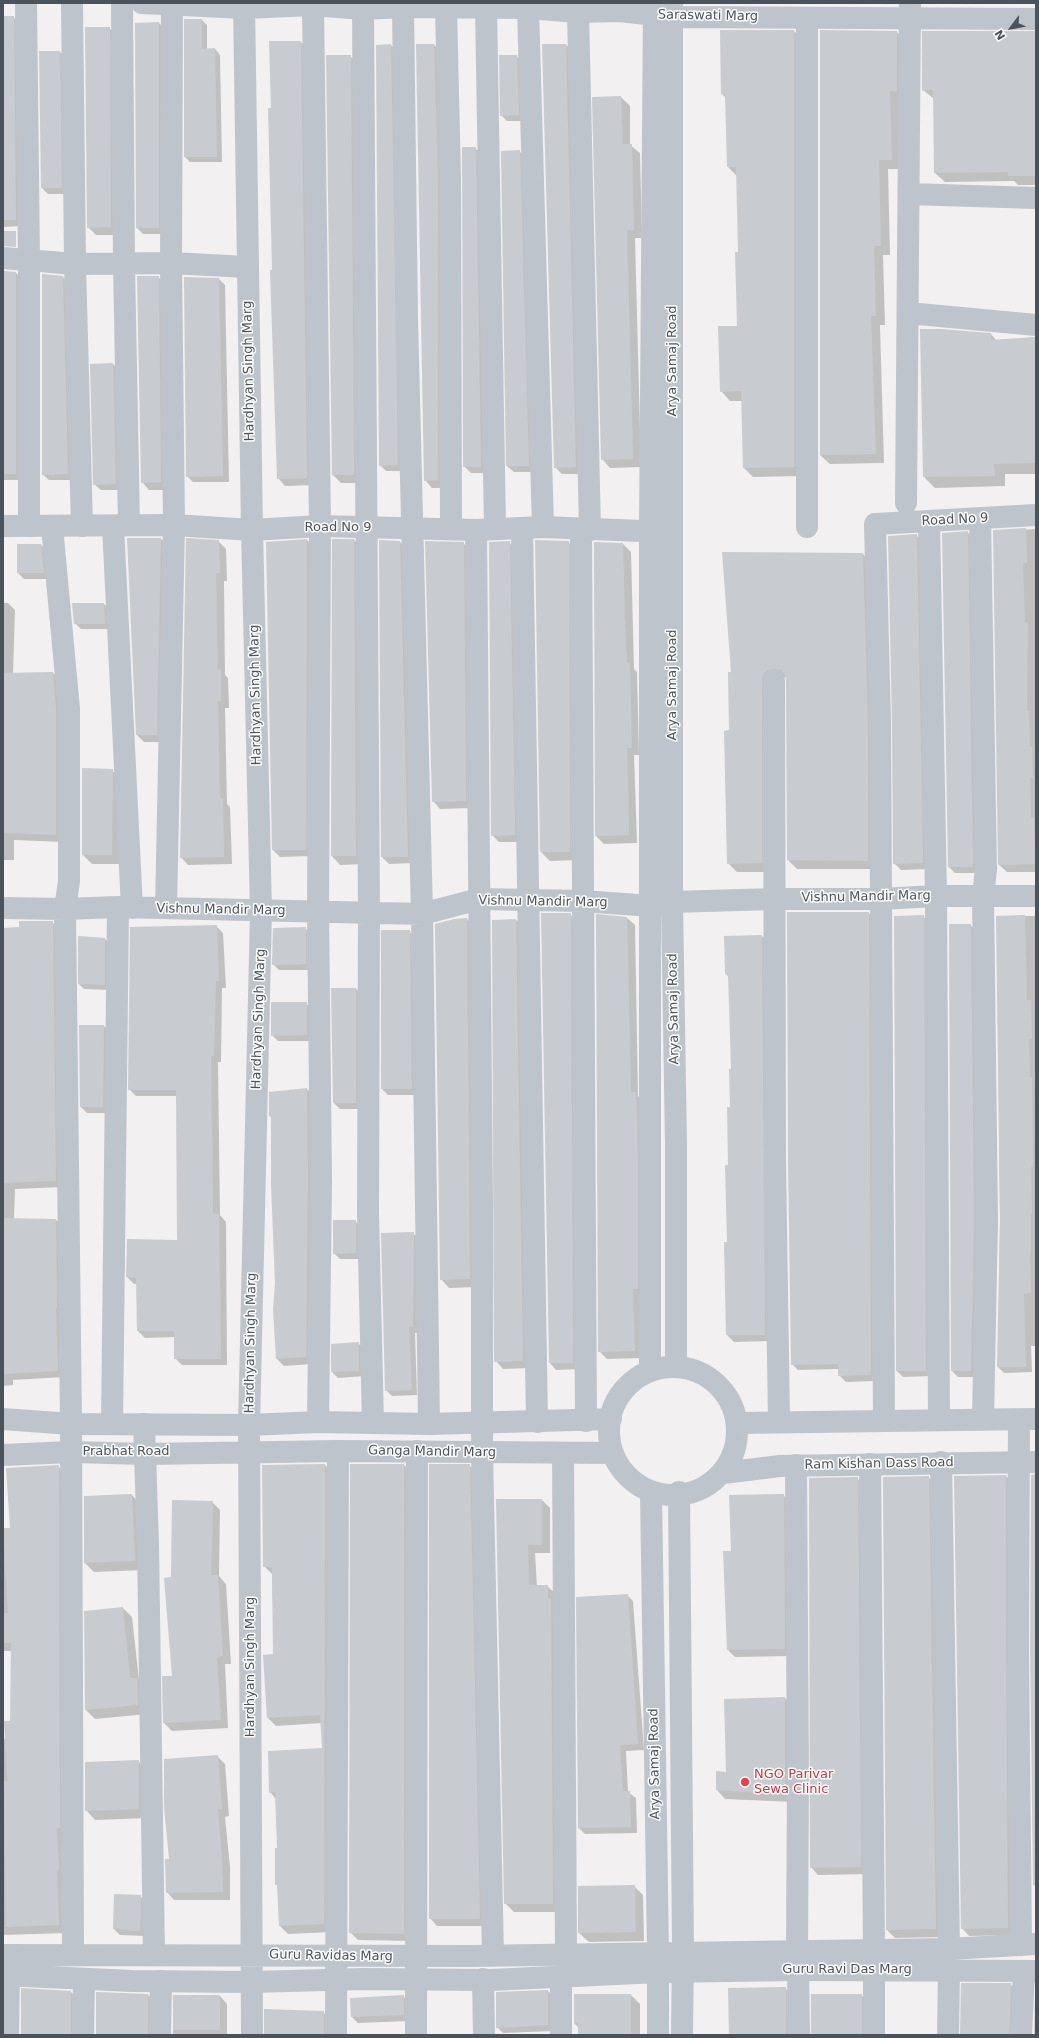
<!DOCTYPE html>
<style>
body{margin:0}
#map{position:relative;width:1039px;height:2038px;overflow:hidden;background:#f2f0f0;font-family:"DejaVu Sans",sans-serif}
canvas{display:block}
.frame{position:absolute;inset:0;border:4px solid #4a535c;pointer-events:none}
.north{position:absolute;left:991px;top:8px;width:40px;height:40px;-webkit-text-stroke:3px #fff;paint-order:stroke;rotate:238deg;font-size:11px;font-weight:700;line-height:16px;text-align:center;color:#4a535c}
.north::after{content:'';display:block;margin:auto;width:14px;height:18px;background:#4a535c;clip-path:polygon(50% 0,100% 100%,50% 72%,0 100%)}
</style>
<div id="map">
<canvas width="1039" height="2038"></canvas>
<div class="frame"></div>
<div class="north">N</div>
</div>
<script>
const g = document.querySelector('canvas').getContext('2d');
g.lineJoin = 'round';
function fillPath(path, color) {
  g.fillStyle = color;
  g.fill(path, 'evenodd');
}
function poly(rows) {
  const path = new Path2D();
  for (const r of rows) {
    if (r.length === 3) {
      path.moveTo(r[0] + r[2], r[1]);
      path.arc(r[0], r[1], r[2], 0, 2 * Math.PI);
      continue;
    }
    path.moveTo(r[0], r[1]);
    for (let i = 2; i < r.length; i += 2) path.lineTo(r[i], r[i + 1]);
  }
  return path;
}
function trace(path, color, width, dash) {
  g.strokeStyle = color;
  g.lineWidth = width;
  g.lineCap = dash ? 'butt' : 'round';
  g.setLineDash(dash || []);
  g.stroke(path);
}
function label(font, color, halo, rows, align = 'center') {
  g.font = font + ' "DejaVu Sans",sans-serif';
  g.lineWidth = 3;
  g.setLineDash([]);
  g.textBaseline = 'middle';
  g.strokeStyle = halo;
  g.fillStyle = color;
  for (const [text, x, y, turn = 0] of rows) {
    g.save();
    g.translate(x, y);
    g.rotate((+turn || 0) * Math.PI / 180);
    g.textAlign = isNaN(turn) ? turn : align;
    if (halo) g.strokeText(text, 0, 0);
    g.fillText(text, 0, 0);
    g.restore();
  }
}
const shadow = poly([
 [3,17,13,17,20,23,22,226,3,227],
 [202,20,207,25,207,50,215,49,220,55,222,162,190,162,185,157],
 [159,23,165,29,164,234,143,234,137,228,136,24],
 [109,28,117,35,119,235,96,235,88,227],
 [721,31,794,31,803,40,803,476,753,477,744,468,742,401,730,401,721,391,738,327,739,253,737,176,728,167,726,98,722,94],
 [897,32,906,41,900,169,888,169,890,255,883,255,885,325,880,325,884,463,830,464,820,455],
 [1036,32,1036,185,1018,185,1014,181,945,182,935,173,934,99,923,90],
 [301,42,308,50,314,485,285,486,278,478,272,109],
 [391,45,397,51,404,471,386,471,380,465],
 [434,45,442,52,446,488,432,488,425,480],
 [566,45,573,51,582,474,562,474,555,467],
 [60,52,66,58,67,194,48,194,42,188],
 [350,56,359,65,362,483,341,483,333,475],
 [516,56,523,62,524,121,507,121,501,115],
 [621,97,630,106,630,145,640,153,642,238,635,238,641,467,610,468,602,459],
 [475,148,483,155,488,473,471,473,464,466],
 [519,151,525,157,534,472,514,472,507,466],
 [3,271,16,273,23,279,23,480,3,480],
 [62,276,69,283,74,480,49,480,42,474],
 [158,277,166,284,168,490,149,490,142,482],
 [219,279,225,285,229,482,193,482,187,476],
 [991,334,997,341,1036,337,1036,474,1005,474,1005,486,935,488,924,477],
 [113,364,119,370,121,490,101,490,94,484],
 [1036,529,1036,872,1007,872,999,865,994,531],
 [967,532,973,538,979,873,955,873,949,867,943,534],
 [916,535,923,542,929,869,901,870,894,863],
 [161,539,168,546,164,742,144,742,137,735],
 [307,540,314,547,313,856,280,857,273,850,267,543],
 [354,540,362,549,364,864,340,865,332,856],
 [218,541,226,549,227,581,224,581,225,675,228,678,229,708,225,708,227,804,230,807,232,864,188,865,181,857],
 [536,541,568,542,577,550,579,860,550,861,541,852],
 [400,542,406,548,414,863,389,864,382,857],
 [509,542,516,549,521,842,499,842,492,835],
 [463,543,471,551,473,808,440,809,433,801],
 [623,544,631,552,634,669,637,672,639,755,634,755,637,843,604,844,596,836],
 [18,545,41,545,47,551,49,579,24,579,18,573],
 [863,554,872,563,877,869,797,869,788,860,787,678,783,677,771,872,737,872,728,863,732,673],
 [3,603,8,603,15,610,13,674,53,673,60,680,63,842,14,840,14,860,3,860],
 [104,604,110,610,111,629,81,629,75,623],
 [112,770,121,780,121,864,92,864,82,854],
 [868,912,874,919,877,1381,846,1382,839,1375,839,1369,798,1370,792,1364],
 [542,914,570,914,577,921,579,1369,556,1370,550,1363],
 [895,916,923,916,929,922,932,1376,903,1377,897,1371],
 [997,916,1036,916,1036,1346,1031,1346,1032,1372,1004,1373,998,1367,1000,1220],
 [627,918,635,925,638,1096,643,1101,642,1358,607,1359,599,1351],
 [467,919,475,928,477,1287,449,1288,441,1279],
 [516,920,523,927,530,1368,503,1369,496,1361],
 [52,922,59,929,62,1187,15,1189,14,1219,56,1220,62,1226,64,1377,13,1380,13,1385,3,1386,3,929,20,928],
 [970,925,977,931,977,1377,958,1377,952,1371],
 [216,926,223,933,226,988,222,988,221,1062,218,1062,220,1215,226,1222,227,1365,182,1365,175,1358,175,1337,145,1338,138,1331,137,1284,134,1284,127,1277,178,1241,177,1096,136,1096,129,1089],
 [305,928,311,934,312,970,279,970,273,964],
 [409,931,415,938,418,1095,388,1095,382,1089],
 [762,936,768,943,772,1341,734,1342,727,1335,725,1243,728,1243,732,1070,729,977,726,974,725,937],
 [105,939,110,944,109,990,84,989,79,984],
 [332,989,356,989,362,995,362,1109,340,1109,334,1103],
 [306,1003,312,1009,313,1041,278,1041,272,1035],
 [80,1026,104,1026,110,1032,109,1113,87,1113,81,1107],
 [307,1089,314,1096,313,1364,284,1366,277,1359,272,1119,270,1116,270,1093],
 [355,1221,361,1227,362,1259,340,1259,334,1253],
 [413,1233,420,1240,419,1333,415,1333,417,1395,392,1396,386,1390],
 [358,1343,364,1349,365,1376,338,1378,332,1372,332,1345],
 [325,1465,333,1473,332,1932,288,1934,280,1926,278,1887,276,1884,278,1849,276,1799,270,1792,323,1748,322,1723,276,1726,268,1718,274,1655,272,1574,264,1566,263,1466],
 [351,1465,404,1465,412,1473,411,1941,358,1940,350,1932],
 [469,1465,477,1473,487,1926,437,1926,430,1918],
 [58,1466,66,1474,67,1933,3,1935,3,1739,34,1738,11,1651,3,1651,3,1529,11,1529],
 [1006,1476,1013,1483,1015,1935,969,1936,962,1928],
 [928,1477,936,1485,943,1937,895,1938,887,1930,884,1478],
 [857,1478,865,1486,868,1874,818,1875,811,1867],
 [132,1495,141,1505,144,1570,94,1572,85,1563],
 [783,1495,791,1502,792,1656,735,1657,728,1650,724,1552,732,1552],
 [497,1500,542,1500,550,1508,550,1553,535,1553,537,1586,547,1586,556,1594,561,1912,514,1912,505,1903],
 [212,1502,220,1510,219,1576,226,1584,231,1664,225,1664,228,1728,172,1731,164,1723],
 [627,1595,633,1601,644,1750,626,1751,628,1792,636,1798,637,1833,585,1834,579,1828],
 [123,1608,132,1617,139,1680,146,1688,147,1714,95,1719,86,1710,85,1612],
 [785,1698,793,1707,794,1802,725,1799,717,1790,727,1773],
 [217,1756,225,1764,229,1816,225,1817,230,1867,230,1900,174,1900,167,1892,170,1860],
 [138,1761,148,1771,148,1818,95,1820,86,1810],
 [634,1886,643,1895,644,1941,589,1942,579,1933],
 [115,1895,140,1896,146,1902,146,1936,120,1935,114,1929],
 [1010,1984,1019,1993,1017,2035,962,2035],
 [785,1988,793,1996,794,2035,730,2035],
 [548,1991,554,1997,554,2031,503,2033,497,2027,497,1993],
 [71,1992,78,1999,78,2035,21,2035],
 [148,1995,155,2002,155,2035,96,2035],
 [574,1995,631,1995,640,2004,640,2035,579,2035,579,2028,574,2023],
 [861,1995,869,2003,869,2035,812,2035],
 [174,1996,220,1996,227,2004,227,2035,173,2035],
 [403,1996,409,2002,409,2021,358,2023,352,2017,351,1999],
 [323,2012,331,2020,332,2035,265,2035]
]);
const building = poly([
 [3,16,14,16,16,220,3,220],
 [184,19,202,19,202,49,215,48,217,157,184,157],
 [159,22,159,228,136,228,135,23],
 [85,27,110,27,111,227,87,228],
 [720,30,794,30,794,467,743,468,741,391,720,392,718,326,737,326,735,252,738,252,736,167,727,167,725,94,721,94],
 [820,30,897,31,897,91,890,91,892,160,879,160,881,246,874,246,876,316,871,316,876,454,820,455],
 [922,31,1036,31,1036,176,1008,176,1008,172,934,173,933,90,922,91],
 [269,41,301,41,307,478,277,479,270,270,272,270,268,108,271,108],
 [391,44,398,465,379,466,376,45],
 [416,44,434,44,438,179,438,480,424,481],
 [542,44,566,44,576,467,554,468],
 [39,51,60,51,62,188,41,188],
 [326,55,351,55,354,475,332,475],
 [499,55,517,55,519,115,500,116],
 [621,96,623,144,632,144,634,230,627,230,633,459,601,460,592,97],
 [462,147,476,147,481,467,463,467],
 [520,150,529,466,506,466,501,151],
 [3,231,16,231,16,247,3,246],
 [3,271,16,272,16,474,3,474],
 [42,274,63,276,68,474,42,475],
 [137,276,159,276,161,482,141,483],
 [184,277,219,278,223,476,186,477],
 [920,329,941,329,991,333,991,340,1036,337,1036,463,994,464,995,476,923,477],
 [113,363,116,484,93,485,90,364],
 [1026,528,1027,563,1023,563,1025,623,1028,623,1027,711,1029,711,1030,747,1032,746,1033,778,1030,778,1031,818,1034,818,1035,864,998,865,993,530],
 [968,531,973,867,948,867,942,533],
 [917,534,923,863,893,864,892,722,888,536],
 [127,538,161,538,157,735,136,735],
 [186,538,219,540,220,573,216,573,217,628,218,669,221,669,221,701,218,701,220,798,223,798,224,857,180,858],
 [307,539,306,850,272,850,266,542],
 [332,539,354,539,356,856,331,856],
 [379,540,400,541,408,857,381,857],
 [535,540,569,541,570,852,540,852],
 [425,541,464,542,466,801,432,802],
 [510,541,515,835,491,836,489,542],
 [594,542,623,543,625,620,627,663,630,663,632,748,627,748,629,835,595,836],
 [17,544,41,544,44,573,17,573],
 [722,552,863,553,868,722,868,861,787,860,786,681,785,675,781,670,774,669,768,670,763,674,762,681,762,863,727,864,724,731,729,730,728,672,731,672],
 [72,603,104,603,105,624,74,624],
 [53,672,56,710,56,835,3,833,3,673],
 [82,768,113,769,112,855,82,855],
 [787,912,869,912,871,1375,838,1376,838,1364,791,1365,788,1161],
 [541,913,571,913,573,1363,549,1363],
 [596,914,627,917,631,1092,636,1092,638,1157,638,1289,633,1289,635,1351,598,1352],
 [924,915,926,1371,896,1371,894,916],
 [1025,915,1027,1000,1031,1000,1032,1038,1029,1039,1030,1077,1032,1077,1033,1167,1031,1167,1032,1214,1031,1214,1031,1252,1030,1252,1031,1293,1024,1294,1026,1367,997,1367,1000,1220,996,916],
 [467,918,470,1279,440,1280,435,924,454,919],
 [516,919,523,1361,494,1362,492,920],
 [19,921,53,921,56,1181,3,1183,3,928,19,927],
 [949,924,971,924,974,1220,971,1371,951,1371],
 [217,925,219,981,216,981,214,1056,211,1056,213,1213,219,1214,221,1359,174,1359,174,1331,137,1331,136,1278,126,1277,127,1239,177,1240,176,1090,128,1090,130,927],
 [306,927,306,964,272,965,273,928],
 [381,930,410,930,412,1089,381,1089],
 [762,935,765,1335,726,1335,724,1242,727,1242,725,1165,728,1165,727,1107,730,1107,729,1069,731,1069,728,974,725,974,724,936],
 [78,936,105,938,105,985,78,984],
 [331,988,356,988,356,1103,333,1103],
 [271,1002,307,1002,307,1035,271,1036],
 [79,1025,104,1025,103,1107,80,1107],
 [307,1088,308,1181,306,1357,276,1359,273,1309,275,1284,271,1184,271,1116,269,1116,269,1092],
 [3,1218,56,1219,57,1308,56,1308,58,1371,3,1374],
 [333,1220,356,1220,356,1253,333,1254],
 [414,1232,413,1327,409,1327,412,1390,385,1391,381,1233],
 [359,1342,359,1371,331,1372,331,1344],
 [325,1464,324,1924,279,1926,277,1885,275,1885,275,1848,277,1848,275,1792,269,1793,268,1751,322,1748,320,1715,267,1718,263,1655,273,1654,272,1567,263,1567,262,1465],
 [350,1464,404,1464,404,1934,349,1933],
 [429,1464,470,1464,480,1919,429,1919],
 [59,1465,60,1828,57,1828,59,1870,57,1870,59,1925,6,1927,4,1781,7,1781,4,1721,10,1721,11,1643,4,1643,3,1619,3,1613,8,1613,3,1528,10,1528,6,1468],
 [1036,1474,1036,1885,1033,1885,1030,1652,1031,1475],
 [1006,1475,1006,1652,1008,1928,961,1929,954,1476],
 [929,1476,936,1929,886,1930,883,1477],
 [858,1477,861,1867,810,1868,809,1478],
 [132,1494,135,1561,84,1563,84,1496],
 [784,1494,785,1649,727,1650,723,1551,731,1551,729,1495],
 [496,1499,542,1499,542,1545,528,1545,529,1585,548,1585,548,1598,551,1598,553,1904,504,1904],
 [172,1500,213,1501,211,1575,218,1575,223,1656,217,1657,221,1720,163,1723,162,1676,172,1676,164,1578,171,1577],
 [628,1594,638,1744,620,1745,623,1791,630,1791,631,1827,578,1828,576,1597],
 [123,1607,130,1678,137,1678,138,1705,85,1710,84,1611],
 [785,1697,785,1794,716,1790,716,1771,726,1772,724,1699],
 [218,1755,222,1809,218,1809,222,1859,223,1892,166,1893,165,1859,169,1859,164,1808,164,1759],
 [139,1760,139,1809,85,1811,85,1762],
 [635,1885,636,1932,578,1933,578,1886],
 [114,1894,141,1895,140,1931,113,1929],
 [961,1983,1011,1983,1009,2035,960,2035],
 [786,1987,786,2035,729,2035,728,1988],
 [21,1988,71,1991,71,2035,21,2035],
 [548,1990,548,2025,496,2028,496,1992],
 [96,1992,148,1994,148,2035,96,2035],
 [574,1994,631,1994,631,2035,578,2035,578,2023,574,2023],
 [811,1994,862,1994,862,2035,811,2035],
 [1036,1994,1036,2035,1034,2035,1035,1994],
 [173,1995,220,1995,220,2030,173,2030],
 [404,1995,404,2015,351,2017,350,1998],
 [264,2009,324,2011,324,2035,264,2035]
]);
const minor = poly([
 [26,3,29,260,29,526],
 [72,3,75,264,82,526],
 [122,3,124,264,129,525],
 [313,5,320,526,318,911,321,1181,318,1422],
 [403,7,407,319,422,914,429,1424],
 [446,8,450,179,451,529],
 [486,8,495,529],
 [528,8,543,527],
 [363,9,369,912,368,1213,373,1423],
 [578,12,590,530],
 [909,194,1036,198],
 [3,258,75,264,171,263,247,267],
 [908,313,1036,325],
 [906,503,910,3],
 [980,518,986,869,983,896,987,1220,983,1419],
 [929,521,936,896,939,1419],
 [113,526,132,908],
 [52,527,69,709,69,881,65,909,71,1424,73,1955],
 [807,527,807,18],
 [522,528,537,1422],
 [476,530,482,1207,482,1452,493,1955],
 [581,530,586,1421],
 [774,681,775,1161,779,1422],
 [3,908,65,909,118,907,422,914,479,899,583,901,651,906,672,902,774,899,880,899,936,896,1036,896],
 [166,908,174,525,171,263,172,4],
 [1019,1420,1018,1652,1021,1945],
 [884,1421,880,722,875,524,1036,515],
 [112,1424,118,907],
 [144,1424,148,1544,154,1955],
 [563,1453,566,1953],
 [941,1462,949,1949],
 [870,1464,874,1950],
 [796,1465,798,1779,797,1951],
 [798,1970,799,2035],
 [874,1971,874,2035],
 [561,1977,561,2035],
 [483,1979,484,2035],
 [8,2035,9,1975],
 [83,2035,84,1979],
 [160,2035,161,1981],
 [336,2035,338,1451],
 [416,2035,417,1451],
 [948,2035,949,1970],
 [1021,2035,1024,1971]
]);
const tertiary = poly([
 [142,3,244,8,313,5,363,9,403,7,528,8,578,12,620,11,672,17,1036,19],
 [244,3,252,530,261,911,249,1425,252,2035],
 [672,3,672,902,676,1144,676,1367],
 [3,526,174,525,252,530,320,526,476,530,543,527,666,532],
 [673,1431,64],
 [650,1371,650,531,654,3],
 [3,1419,71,1424,249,1425,318,1422,429,1424,611,1419],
 [737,1423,1036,1419],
 [3,1455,71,1452,146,1454,338,1451,613,1453],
 [723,1473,780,1466,1036,1462],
 [651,1492,658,1952,658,2035],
 [679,1492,683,1952,682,2035],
 [3,1955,471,1956,949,1949,1036,1944],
 [3,1975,132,1981,252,1982,363,1979,491,1980,658,1972,798,1970,1036,1971]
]);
const markers = [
 [745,1782,5,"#e0444e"]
];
const streetNames = [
 ["Saraswati Marg",708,16,1],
 ["Arya Samaj Road",673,361,-90],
 ["Hardhyan Singh Marg",249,371,-91],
 ["Road No 9",955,520,-3],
 ["Road No 9",338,528],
 ["Arya Samaj Road",673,685,-90],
 ["Hardhyan Singh Marg",256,695,-91],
 ["Vishnu Mandir Marg",866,897,-1],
 ["Vishnu Mandir Marg",543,902,1],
 ["Vishnu Mandir Marg",221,910,1],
 ["Arya Samaj Road",674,1009,-91],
 ["Hardhyan Singh Marg",259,1019,-88],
 ["Hardhyan Singh Marg",251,1343,-89],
 ["Prabhat Road",126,1452],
 ["Ganga Mandir Marg",432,1452,1],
 ["Ram Kishan Dass Road",879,1464,-1],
 ["Hardhyan Singh Marg",251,1667,-90],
 ["Arya Samaj Road",655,1764,-91],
 ["Guru Ravidas Marg",331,1956,1],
 ["Guru Ravi Das Marg",847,1970]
];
const healthNames = [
 ["NGO Parivar",754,1775],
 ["Sewa Clinic",754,1790]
];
fillPath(shadow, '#0003');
fillPath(building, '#c8cbcf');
trace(minor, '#bec4cb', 22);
trace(tertiary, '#bec4cb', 22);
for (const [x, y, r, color] of markers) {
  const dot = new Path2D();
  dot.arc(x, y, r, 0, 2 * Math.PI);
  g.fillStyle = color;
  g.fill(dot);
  trace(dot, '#fff', 1.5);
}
label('13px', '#4a535c', '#fff', streetNames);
label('13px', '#be3a42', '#fff', healthNames, 'left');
</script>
